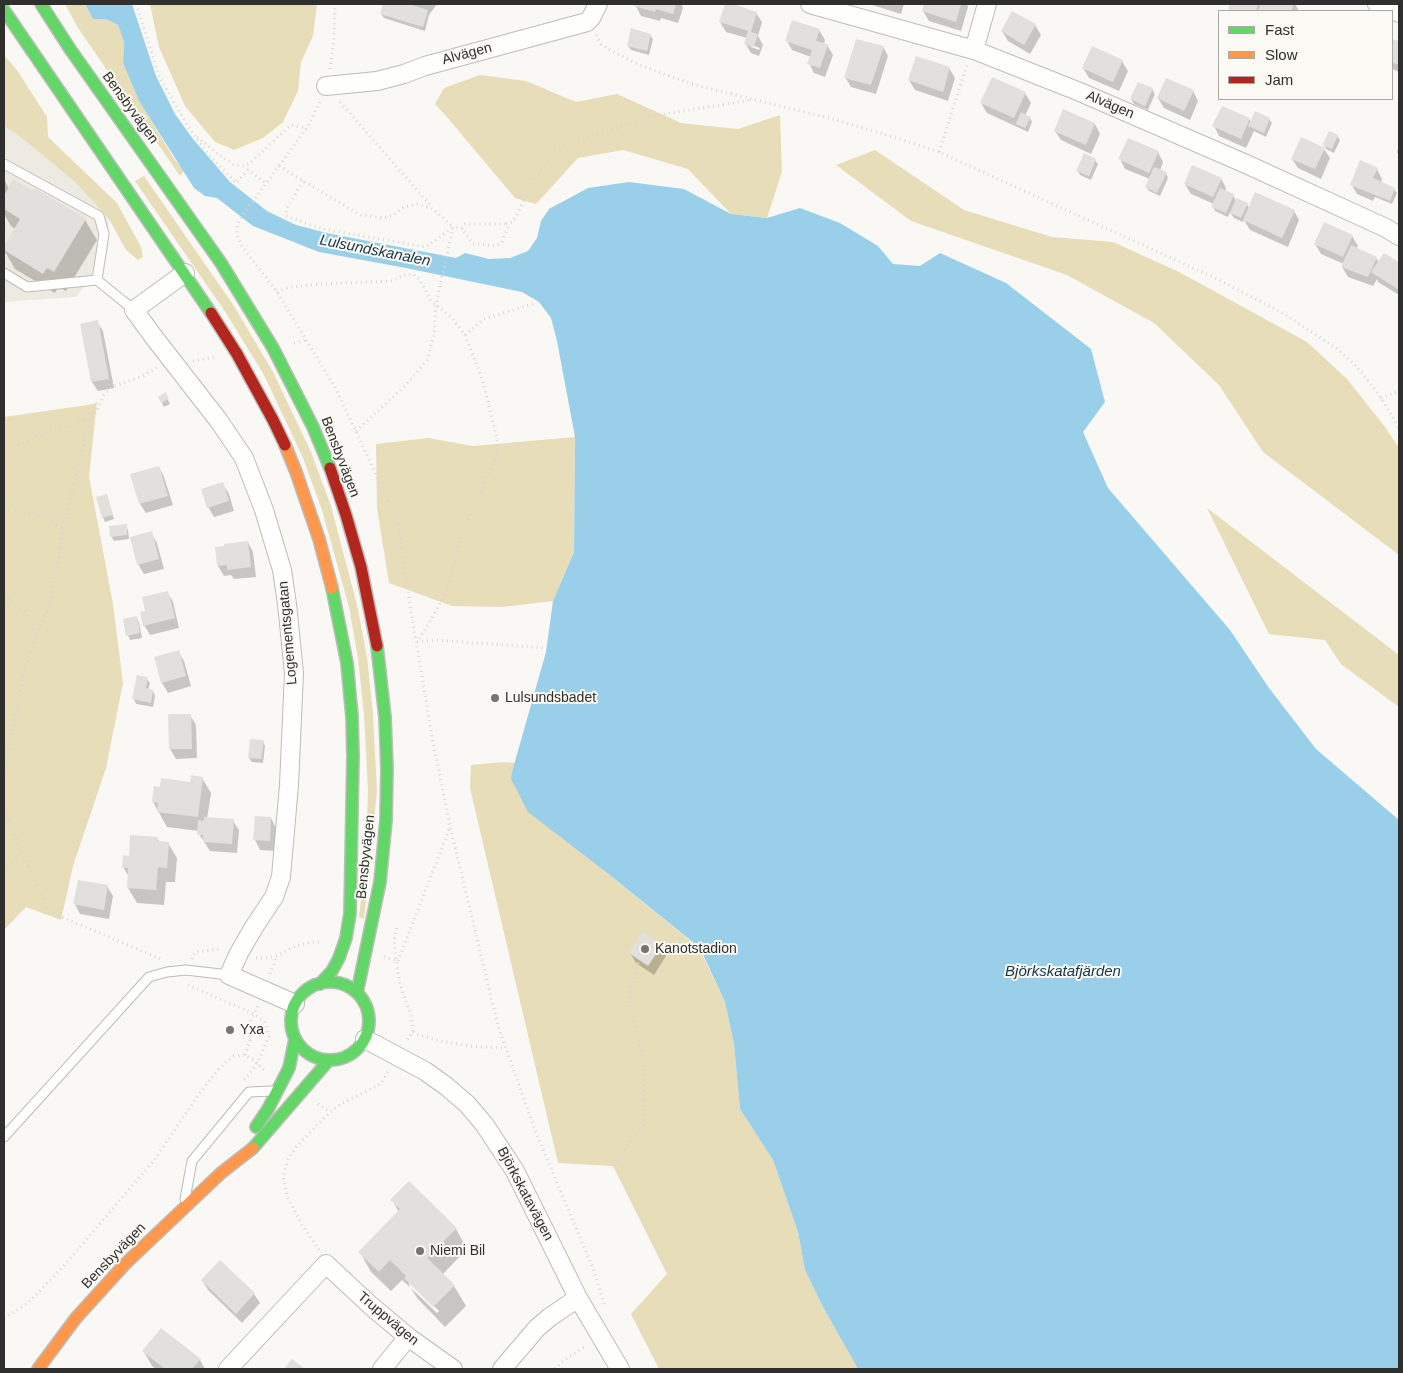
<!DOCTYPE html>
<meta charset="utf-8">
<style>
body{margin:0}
#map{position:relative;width:1403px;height:1373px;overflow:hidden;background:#f9f8f4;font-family:Helvetica,sans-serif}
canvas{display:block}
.frame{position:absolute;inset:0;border:5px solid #2f2f2d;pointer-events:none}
.legend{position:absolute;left:1218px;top:10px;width:175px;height:90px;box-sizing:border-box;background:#faf9f3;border:1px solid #a9a8a4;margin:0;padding:6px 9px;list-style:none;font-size:15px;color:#2f2f2d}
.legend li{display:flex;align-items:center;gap:10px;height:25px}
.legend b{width:25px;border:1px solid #a9a8a4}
</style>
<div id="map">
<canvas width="1403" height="1373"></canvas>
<div class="frame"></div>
<ul class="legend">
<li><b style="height:6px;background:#63d668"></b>Fast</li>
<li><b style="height:6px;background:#ff974d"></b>Slow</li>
<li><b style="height:6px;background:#b3261e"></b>Jam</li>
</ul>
</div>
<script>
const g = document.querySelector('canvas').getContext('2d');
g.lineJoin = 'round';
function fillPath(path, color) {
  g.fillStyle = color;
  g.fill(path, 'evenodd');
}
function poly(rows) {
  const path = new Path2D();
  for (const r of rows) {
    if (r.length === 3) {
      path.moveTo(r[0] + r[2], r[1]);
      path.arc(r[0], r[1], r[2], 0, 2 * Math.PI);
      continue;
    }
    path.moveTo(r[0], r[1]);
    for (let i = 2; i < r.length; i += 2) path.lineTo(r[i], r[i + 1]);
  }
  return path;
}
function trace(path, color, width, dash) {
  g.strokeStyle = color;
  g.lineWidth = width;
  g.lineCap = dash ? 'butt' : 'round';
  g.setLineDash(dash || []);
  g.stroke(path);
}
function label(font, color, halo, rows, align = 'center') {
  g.font = font + ' Helvetica,sans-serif';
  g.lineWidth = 4;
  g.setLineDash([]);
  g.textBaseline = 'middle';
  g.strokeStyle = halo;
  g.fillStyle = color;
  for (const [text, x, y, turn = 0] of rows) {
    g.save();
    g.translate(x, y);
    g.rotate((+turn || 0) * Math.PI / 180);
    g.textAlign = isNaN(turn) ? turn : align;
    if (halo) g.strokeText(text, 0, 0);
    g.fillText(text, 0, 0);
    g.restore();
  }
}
const built = poly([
 [4,126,18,135,75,182,109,219,106,259,76,297,4,302]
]);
const green = poly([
 [65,4,85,4,93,19,106,19,118,25,124,42,123,63,139,101,175,160,184,171,180,176,78,28],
 [150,4,317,4,313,36,301,62,298,91,283,122,263,138,234,150,215,142,185,106,159,47],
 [4,55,17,70,47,117,48,137,117,203,141,247,143,257,138,260,126,250,109,219,75,182,18,135,4,126],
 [480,75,526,81,576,102,617,94,681,123,738,129,780,115,782,172,767,218,731,214,688,169,623,150,578,158,536,204,515,198,447,117,435,104,444,88],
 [875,150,964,210,1052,237,1113,242,1179,272,1307,342,1347,379,1385,427,1399,448,1399,555,1263,452,1219,385,1154,323,1067,275,911,221,836,165],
 [144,176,234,306,273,372,311,452,331,506,357,605,367,657,373,715,377,791,364,919,359,917,366,859,368,790,364,715,358,658,349,607,322,510,303,458,264,375,226,313,135,181],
 [97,401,89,477,113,604,123,683,106,768,73,866,61,920,26,907,4,930,4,417,94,404],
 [575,437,574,552,553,601,502,607,452,606,389,583,377,508,376,444,428,438,473,446],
 [1207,508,1399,655,1399,707,1341,664,1325,640,1269,634],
 [504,762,515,763,512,772,606,872,699,948,725,1002,734,1044,740,1109,773,1160,798,1232,805,1270,823,1307,858,1369,659,1369,631,1314,667,1274,613,1166,558,1163,470,788,471,765]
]);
const water = poly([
 [85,4,132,4,156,76,175,114,193,139,230,182,267,211,296,225,327,233,456,258,465,253,489,259,510,258,528,251,537,238,541,221,549,209,588,188,629,182,684,189,731,214,767,218,800,208,840,223,878,246,893,264,920,266,940,253,1006,283,1091,349,1105,402,1083,432,1108,488,1230,630,1269,688,1316,749,1399,820,1399,1369,858,1369,823,1307,805,1270,798,1232,773,1160,740,1109,734,1044,725,1002,700,948,606,872,528,812,511,779,512,772,546,652,553,601,574,552,575,437,557,341,551,318,539,302,522,292,406,268,319,252,253,226,217,198,205,196,194,188,139,101,123,63,124,42,118,25,106,19,93,19]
]);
const shadow = poly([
 [384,4,404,4,412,6,410,4,437,4,429,15,425,31,384,18,381,14],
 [636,4,681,4,683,8,678,23,661,18,660,21,641,16,636,6],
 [726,4,756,13,762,22,758,36,763,45,759,56,751,53,745,43,747,38,726,32,720,22],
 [751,45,760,48,759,50,751,47],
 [869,4,904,4,901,14],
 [925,4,967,4,968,7,961,31,929,21,923,11],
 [1232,4,1259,4,1261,7,1262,4,1295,4,1299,11,1231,11,1230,9],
 [1035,25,1041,35,1030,54,1008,41,1002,31],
 [819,30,825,40,824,44,827,45,833,55,825,77,814,73,809,63,811,57,792,50,787,41],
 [650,35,653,39,649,55,631,50,628,46],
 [1393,40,1399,43,1399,72,1392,69],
 [883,47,888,56,876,94,851,87,845,77],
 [1122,61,1128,71,1119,91,1089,78,1083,68],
 [949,68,955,78,948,101,915,90,909,80],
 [1152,89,1155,94,1148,110,1134,104,1131,99],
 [1193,91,1198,101,1190,120,1164,108,1158,98],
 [1025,93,1031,103,1025,116,1030,118,1032,122,1028,132,987,113,981,103],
 [1064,111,1095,124,1100,134,1091,154,1061,140,1055,131],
 [1249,119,1251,122,1269,119,1272,123,1266,137,1254,131,1246,148,1219,136,1214,126],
 [1337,136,1340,140,1334,153,1326,149,1324,145],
 [1399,145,1399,156,1397,152],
 [1324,149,1330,158,1321,179,1298,168,1292,159],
 [1158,152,1163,162,1160,171,1166,173,1168,178,1160,196,1149,191,1146,187,1150,179,1125,169,1120,159],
 [1095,160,1098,164,1091,180,1080,175,1077,170],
 [1377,169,1382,179,1381,183,1394,189,1397,193,1392,204,1375,197,1373,201,1357,194,1351,184],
 [1221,178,1226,188,1225,192,1233,195,1236,201,1247,204,1249,208,1294,211,1299,220,1288,247,1250,230,1244,220,1243,222,1234,218,1230,212,1228,217,1215,211,1213,207,1214,204,1191,194,1185,184],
 [4,179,9,189,34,193,35,190,85,220,97,240,66,291,58,287,55,293,15,269,4,250,15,229,11,226,4,214],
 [1352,236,1358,246,1356,249,1376,258,1379,263,1384,254,1399,264,1399,295,1378,282,1377,279,1373,286,1348,277,1342,267,1344,264,1321,254,1315,244],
 [97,322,103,331,114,388,98,391,92,382],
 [165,394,170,404,164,407,159,397],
 [159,467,164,477,173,505,146,513,140,504],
 [223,484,229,494,234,511,214,517,208,507],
 [106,495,114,519,105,522,103,517],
 [126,526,128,530,129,539,114,541,111,536],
 [151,533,157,543,164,569,144,574,138,564],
 [248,542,253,552,256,577,234,579,231,575,224,576,218,566,226,547],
 [167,592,173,602,179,628,150,635,144,625,147,612],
 [136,617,139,622,142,638,130,640,128,635],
 [178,651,184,661,191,686,168,693,162,683,155,658],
 [147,679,150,683,148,690,153,691,155,696,153,707,136,704,134,699],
 [190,715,196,725,197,758,176,759,170,749],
 [263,741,265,746,263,763,252,762,249,758],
 [202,778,211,793,207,819,233,821,239,830,237,853,210,851,199,834,199,831,167,827,153,802],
 [271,818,276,828,275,851,260,850,255,840],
 [157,838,160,842,168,843,177,858,175,882,166,882,164,905,137,903,128,888,129,877,123,867,130,857],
 [107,886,113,896,109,919,80,914,75,904],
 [661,946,666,956,654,975,636,963,630,953],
 [392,1200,456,1229,467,1249,442,1275,454,1286,466,1306,445,1327,417,1298,411,1288,402,1280,391,1291,371,1272,360,1252,399,1212],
 [408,1281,439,1311,437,1313,410,1287],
 [202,1280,254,1294,260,1303,242,1323,208,1290],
 [144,1352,200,1360,205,1369,156,1369,152,1366]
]);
const building = poly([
 [383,4,408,4,428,10,423,27,380,14],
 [635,4,676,4,673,14,656,9,655,12,634,6],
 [725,4,733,4,757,12,751,32,758,34,754,47,744,44,748,31,719,22],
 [924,4,961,4,956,22,922,11],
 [1230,4,1258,4,1256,11,1234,11,1228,9],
 [1261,4,1294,4,1291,11,1258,11],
 [1012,11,1036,24,1024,45,1001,31],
 [792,20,820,29,816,41,828,44,820,68,807,64,812,50,785,41],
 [631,28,651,34,647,51,627,46],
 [856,39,884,46,871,85,844,78],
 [1392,39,1399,41,1399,65,1392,62],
 [1092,46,1123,60,1113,82,1082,68],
 [916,56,950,67,943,92,908,80],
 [992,77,1026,92,1014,118,980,103],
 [1166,78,1194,90,1184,111,1157,98],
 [1138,82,1153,88,1145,106,1130,99],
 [1222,106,1250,118,1241,139,1212,126],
 [1063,109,1095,123,1086,145,1054,131],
 [1255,111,1270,118,1264,133,1248,126],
 [1021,112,1031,117,1025,128,1016,124],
 [1329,131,1338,135,1332,149,1322,145],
 [1301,137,1325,148,1315,169,1291,159],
 [1128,138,1159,151,1149,173,1118,159],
 [1084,153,1096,159,1089,176,1076,171],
 [1360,160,1378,168,1373,178,1395,188,1390,201,1350,185],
 [1192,165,1222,178,1213,197,1184,184],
 [1154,167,1167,172,1157,193,1145,187],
 [13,179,33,191,35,188,86,219,54,272,47,268,43,274,4,250,4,246,20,219,4,209,4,196],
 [1220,188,1234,194,1226,213,1211,207],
 [1255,192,1295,210,1282,238,1243,220],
 [1236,198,1248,203,1241,218,1230,213],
 [1324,222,1353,235,1343,257,1314,244],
 [1351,245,1377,257,1368,277,1341,267],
 [1384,253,1399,262,1399,290,1371,272],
 [98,320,109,379,91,382,80,324],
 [166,392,169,399,161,403,158,397],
 [159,466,168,496,139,504,130,474],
 [223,482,229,501,207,508,201,489],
 [107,494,113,515,102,518,96,497],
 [127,524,127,535,110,537,109,526],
 [152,531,159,559,137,565,130,537],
 [248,541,251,567,227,570,227,565,217,566,215,547,224,546,224,544],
 [168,591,175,618,143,626,140,612,145,611,142,597],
 [137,616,140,633,126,636,123,619],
 [179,650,186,676,161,683,154,657],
 [137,675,148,677,146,688,153,690,151,703,132,699],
 [168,714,191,714,192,749,169,749],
 [250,739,264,740,261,759,248,758],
 [191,775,203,777,198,817,157,812,158,803,152,802,154,786,160,787,161,778,190,782],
 [255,816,271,817,270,841,253,840],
 [204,817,234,819,232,844,203,842,203,835,197,835,198,820,204,821],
 [130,835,158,837,158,841,169,842,167,868,158,867,156,890,127,888,128,868,122,868,123,855,129,856],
 [78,880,108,885,104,910,73,904],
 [642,932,662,945,648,966,629,953],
 [409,1181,457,1228,427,1258,455,1285,433,1307,404,1278,406,1276,390,1260,379,1272,358,1252,400,1209,390,1200],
 [220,1260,255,1293,236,1314,201,1280],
 [161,1328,201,1359,192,1369,165,1369,142,1351],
 [292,1359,305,1369,284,1369]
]);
const path = poly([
 [136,4,159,76,188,127,208,154,235,182,236,183,248,170,266,183],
 [596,35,601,44,614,52,635,63,669,76,699,86,837,120,903,140,939,152,1215,278,1281,312,1336,348,1352,362,1364,375,1381,398,1399,428],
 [330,69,334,40,335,4],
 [320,102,307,128,240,219,237,225,237,235,241,245,277,292,336,389,399,524,404,569,433,742,450,826,498,1026,535,1130,594,1271,604,1304],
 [340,102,431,206],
 [197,137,217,153,234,165,244,166,250,163,291,125,307,128],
 [939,152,967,65],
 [279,166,328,196,361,215,384,218,393,215,404,207,418,204,433,209,453,227,426,247,322,229,286,216,286,210,303,181],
 [506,224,512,222,516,216,535,180,555,150,652,116,751,100],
 [277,292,290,287,320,284,392,281,404,275,413,274,420,280,431,301,451,317,465,335,483,381,497,439,498,452,461,534,448,588,431,620,417,642],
 [465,335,484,319,533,304],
 [294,343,306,340],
 [193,361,214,357],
 [1381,398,1399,391],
 [356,431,405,386,427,360,434,335,436,304,453,227,462,228,465,224,505,224,508,227,502,242,498,245,492,246,472,243,462,228],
 [4,451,55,429,69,427,79,422,91,419],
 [4,512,9,511,34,513,63,528],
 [4,596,26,613,37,635,26,663,4,774],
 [37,635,49,604,57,568,63,528,82,451,84,436,104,395,112,387,143,376,158,367],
 [417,642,436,640,545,648],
 [4,811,48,911,163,960],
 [4,869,22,853],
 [397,928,394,941,398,973,400,984,411,1015,413,1032,406,1041],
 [384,957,397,961],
 [256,958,264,958,277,956,295,946,311,942,322,942],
 [192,959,195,952,221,949],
 [398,961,450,827],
 [270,974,277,956],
 [188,985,252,1013,264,1021,269,1036,257,1064,244,1080],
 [413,1032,419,1035,440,1041,469,1046,505,1048],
 [245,1055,250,1040,251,1020,258,1005],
 [318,1104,330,1112],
 [613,1166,643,1125,644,1065,629,996,639,960],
 [319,1250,302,1225,287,1196,283,1177,288,1159,297,1146,330,1112,341,1104,377,1086,382,1082,389,1070],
 [4,1318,28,1303,61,1269,155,1159,199,1094,217,1071,227,1061,234,1056,245,1055,254,1060,264,1070],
 [555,1369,562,1362,587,1345]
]);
const lane = poly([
 [4,164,99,216,104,234,97,280],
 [4,273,27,287,97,280,134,310],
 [4,1137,149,977,167,972,186,970,229,975],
 [185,1199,192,1161,249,1092,273,1091]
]);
const street = poly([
 [810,4,974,50,1080,92,1246,164,1386,228,1399,236],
 [1377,4,1399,13],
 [974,50,987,4],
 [326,86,377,81,404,74,425,66,587,22,591,18,598,4],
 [185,273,134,310,156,340,219,421,244,458,264,510,282,570,287,604,294,673,289,785,281,877,274,897,254,927,239,953,229,975,295,1004],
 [365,1039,425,1071,446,1086,467,1104,484,1124,515,1171,578,1298,620,1369],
 [228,1369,326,1264,370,1305,408,1337,453,1369],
 [382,1369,408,1337],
 [502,1369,537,1328,550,1317,578,1298]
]);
const fast = poly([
 [41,4,70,49,221,263,273,348,313,427,330,468],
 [4,10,211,313],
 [330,1021,39],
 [320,984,332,971,339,958,346,938,350,913,353,756,352,717,347,663,332,588],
 [357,993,380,882,386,820,387,769,385,717,377,646],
 [256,1127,268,1109,289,1068,295,1039],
 [253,1148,329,1060]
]);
const slow = poly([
 [285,445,296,472,319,539,332,588],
 [38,1369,76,1318,125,1264,221,1173,253,1148]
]);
const jam = poly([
 [211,313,237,354,273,420,285,445],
 [330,468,346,515,361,567,377,646]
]);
const markers = [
 [495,698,5,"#767573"],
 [645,949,5,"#767573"],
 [230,1030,5,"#767573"],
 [420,1251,5,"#767573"]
];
const streetNames = [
 ["Alvägen",467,54,-15],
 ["Alvägen",1110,105,23],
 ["Bensbyvägen",130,108,54],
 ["Bensbyvägen",340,457,69],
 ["Logementsgatan",288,633,-95],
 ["Bensbyvägen",366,857,-84],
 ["Björkskatavägen",525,1194,62],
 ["Bensbyvägen",114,1256,-46],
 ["Truppvägen",388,1319,40]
];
const poiNames = [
 ["Lulsundsbadet",505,698],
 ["Kanotstadion",655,949],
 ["Yxa",240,1030],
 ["Niemi Bil",430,1251]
];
const waterNames = [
 ["Lulsundskanalen",375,251,11],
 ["Björkskatafjärden",1063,972]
];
fillPath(built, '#edeae2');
fillPath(green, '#e8ddb9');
fillPath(water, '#9acfea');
fillPath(shadow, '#0003');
fillPath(building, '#e1e0dd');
trace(lane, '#bcbcb9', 11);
trace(street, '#bcbcb9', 20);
trace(fast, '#bcbcb9', 14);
trace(slow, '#bcbcb9', 14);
trace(jam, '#bcbcb9', 14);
trace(path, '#d6d6d6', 3, [1, 4]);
trace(lane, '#fefefd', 9);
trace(street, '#fefefd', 18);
trace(fast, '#63d668', 11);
trace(slow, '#ff974d', 11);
trace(jam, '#b3261e', 11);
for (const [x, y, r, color] of markers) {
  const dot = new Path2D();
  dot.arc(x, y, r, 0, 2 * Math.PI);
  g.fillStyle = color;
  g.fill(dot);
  trace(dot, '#faf9f3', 2);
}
label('14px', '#2f2f2d', '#faf9f3', streetNames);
label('14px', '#2f2f2d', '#faf9f3', poiNames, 'left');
label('italic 15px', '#133546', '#faf9f3', waterNames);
</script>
